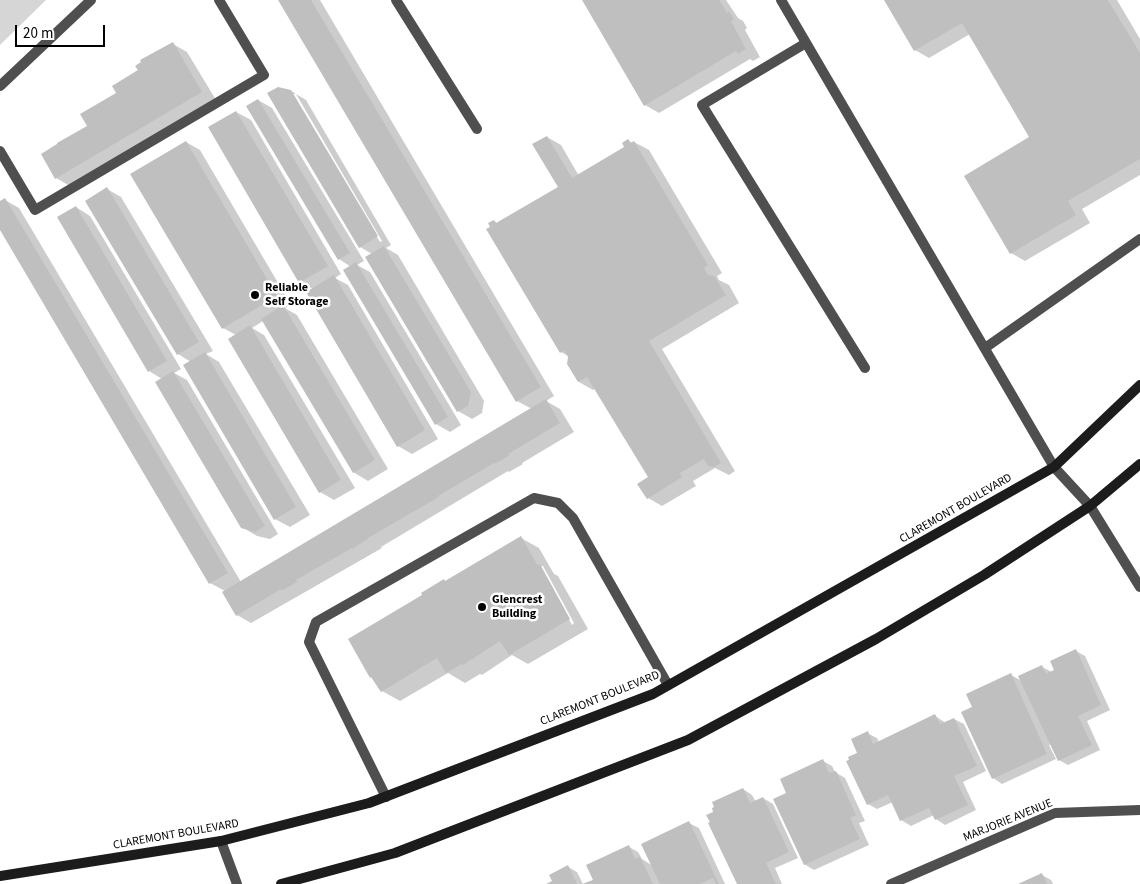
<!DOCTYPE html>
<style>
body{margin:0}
#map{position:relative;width:1140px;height:884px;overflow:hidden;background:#fff;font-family:"Source Sans 3",sans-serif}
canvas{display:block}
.scale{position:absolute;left:15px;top:25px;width:90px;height:22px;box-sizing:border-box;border:2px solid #000;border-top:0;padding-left:6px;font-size:15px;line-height:18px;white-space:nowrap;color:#000;-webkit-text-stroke:4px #fff;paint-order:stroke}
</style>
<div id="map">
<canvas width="1140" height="884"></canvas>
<div class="scale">20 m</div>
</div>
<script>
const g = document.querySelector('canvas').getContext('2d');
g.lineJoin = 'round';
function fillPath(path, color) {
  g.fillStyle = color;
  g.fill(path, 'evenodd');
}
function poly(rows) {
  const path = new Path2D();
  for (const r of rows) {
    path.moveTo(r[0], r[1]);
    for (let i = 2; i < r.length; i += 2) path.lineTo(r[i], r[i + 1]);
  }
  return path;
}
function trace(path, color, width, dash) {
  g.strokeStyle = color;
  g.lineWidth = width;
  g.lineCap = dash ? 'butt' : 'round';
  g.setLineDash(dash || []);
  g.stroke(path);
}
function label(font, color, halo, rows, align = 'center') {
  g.font = font + ' "Source Sans 3",sans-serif';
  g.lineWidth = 5;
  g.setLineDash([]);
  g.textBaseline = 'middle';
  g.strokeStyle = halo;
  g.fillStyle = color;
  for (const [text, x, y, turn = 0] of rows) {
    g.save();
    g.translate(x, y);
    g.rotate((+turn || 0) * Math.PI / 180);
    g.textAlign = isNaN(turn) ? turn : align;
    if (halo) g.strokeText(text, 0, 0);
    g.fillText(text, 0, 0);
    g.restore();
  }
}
const green = poly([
 [0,0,46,0,0,45]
]);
const shadow = poly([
 [280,0,320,0,554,396,546,401,560,409,574,432,522,463,523,464,509,472,508,471,381,547,382,548,251,623,237,615,225,591,210,583,0,228,0,203,5,200,19,208,241,582,532,409,517,401],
 [583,0,726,0,738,18,743,21,747,28,745,30,760,57,753,61,750,59,659,113,645,105],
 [885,0,1117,0,1140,39,1140,175,1082,209,1090,223,1025,261,1011,253,1031,137,970,34,929,58,915,50],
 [173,44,187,52,216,100,70,186,56,178,89,127,118,93,139,71],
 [291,91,306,100,391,245,386,248,398,255,484,401,482,413,472,419,458,411,372,254,360,247],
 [293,94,296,94,382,241,380,242],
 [258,100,272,108,364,261,357,265,370,272,461,425,450,432,436,424,351,267,339,259],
 [236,112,251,120,341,274,335,278,348,285,438,439,412,454,398,446,307,293,313,289,300,282],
 [547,137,561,145,579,176,626,148,628,141,633,143,634,142,649,150,722,273,717,276,719,280,729,285,739,303,662,349,735,471,729,475,715,468,693,481,696,486,662,506,648,498,650,478,596,388,593,390,579,382,568,363,570,357,561,352,492,227,494,221,498,224,559,187],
 [186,142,200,150,291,305,285,308,297,315,388,469,368,481,353,472,263,321,252,328,264,335,355,488,334,500,320,492,236,335,223,328],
 [107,189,121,197,213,351,206,354,219,362,310,515,290,527,275,519,191,362,178,354],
 [76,207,90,216,181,369,174,373,187,380,278,534,270,539,257,536,242,527,162,379,149,371],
 [521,538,539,548,554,574,558,576,588,629,528,664,512,655,482,675,480,674,465,683,448,673,400,701,382,691,423,595,444,580,446,582],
 [540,566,543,566,574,623,572,625],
 [1076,651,1085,656,1110,710,1087,721,1100,750,1068,765,1059,760,1052,744,1049,745,1056,759,1002,784,993,778,973,707,1011,675,1022,681,1042,667,1052,672],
 [935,716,946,723,954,719,964,724,986,771,963,782,976,810,945,825,936,819,934,815,911,826,901,820,893,802,877,809,868,804,859,753,867,733,877,738,879,742],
 [823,761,832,766,835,772,845,778,865,821,859,823,869,845,814,870,804,864,788,793],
 [743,789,752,795,756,802,763,798,773,804,798,858,775,868,782,884,738,884,715,812],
 [689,823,699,828,725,884,587,884,595,880,629,847,638,852,642,859,653,866],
 [568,867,577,872,583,884,549,884],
 [1042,875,1051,880,1053,884,1021,884]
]);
const building = poly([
 [278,0,311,0,541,387,516,402],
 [582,0,719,0,727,13,729,11,734,20,731,21,746,49,738,54,736,51,644,106],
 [884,0,1108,0,1140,53,1140,159,1068,201,1076,215,1010,254,964,176,1029,137,962,23,914,51],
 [173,42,202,92,55,179,41,154,57,144,57,143,87,126,80,114,116,93,112,86,138,70,135,66,141,62,140,60],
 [278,87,291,90,378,236,359,248,267,93],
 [258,99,350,253,338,260,246,106],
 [236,111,328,266,299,283,208,127],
 [547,136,572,178,624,147,622,143,628,139,631,143,634,141,708,265,704,268,708,275,714,276,726,295,649,341,721,463,714,467,708,466,704,459,680,473,682,477,647,499,637,484,648,477,587,377,578,382,567,364,568,357,564,350,560,353,486,229,490,227,488,223,494,220,496,223,558,187,532,144],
 [186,141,277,296,222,329,130,174],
 [107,187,199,342,177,355,85,201],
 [5,198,228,573,209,584,0,230,0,201],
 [76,206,167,361,148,372,57,217],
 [384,246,471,392,468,406,457,412,365,257],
 [356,262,448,417,435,425,343,270],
 [334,275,425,430,397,447,306,292],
 [283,305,375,460,353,473,261,319],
 [250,325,341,480,319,493,228,339],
 [205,352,296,507,274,520,183,365],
 [173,371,265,526,255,532,241,528,155,382],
 [546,399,560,423,508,454,509,456,494,464,494,463,438,496,439,497,368,538,368,539,352,549,352,548,296,580,297,582,281,591,281,589,236,616,222,592],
 [521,536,538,566,540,564,570,619,509,655,500,641,463,665,462,664,446,673,437,658,381,692,371,677,370,678,348,639,422,595,421,593,444,579,445,581],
 [1076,649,1101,705,1078,716,1092,745,1058,761,1018,676,1042,665,1046,674,1054,670,1050,661],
 [1011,673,1047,754,992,779,961,712,972,707,966,694],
 [935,714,940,724,954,718,977,766,954,776,968,805,935,820,929,808,900,821,888,795,867,805,846,761,849,760,848,757,857,753,851,739,868,731,873,744],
 [823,759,829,773,836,771,856,815,850,818,860,839,804,865,773,799,786,793,780,779],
 [743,788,750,803,763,797,789,852,766,863,776,884,737,884,708,823,710,822,706,815,713,812,712,808,714,807,712,802],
 [689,821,719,884,716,884,713,878,700,884,660,884,641,844],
 [629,845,635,859,640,857,653,884,582,884,593,880,586,865],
 [568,865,577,884,546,884,552,881,549,875],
 [1042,873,1047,884,1018,884]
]);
const lane = poly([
 [396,0,477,129],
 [781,0,1054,467],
 [806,43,702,105,865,368],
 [0,151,35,210,264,75,219,0],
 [985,348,1140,239],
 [386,797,309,642,316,622,534,498,558,503,573,518,668,685]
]);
const street = poly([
 [0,86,91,0],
 [1054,467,1090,506,1140,587],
 [221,841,237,884],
 [891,884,1055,813,1140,810]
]);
const secondary = poly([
 [0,876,221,841,369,803,653,694,1054,467,1140,385],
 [281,884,395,853,688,740,876,639,984,575,1090,506,1140,464]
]);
const markers = [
 [255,295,5,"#000"],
 [482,607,5,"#000"]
];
const poiNames = [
 ["Reliable",265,288],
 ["Self Storage",265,302],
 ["Glencrest",492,600],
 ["Building",492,614]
];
const streetNames = [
 ["CLAREMONT BOULEVARD",956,509,-30],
 ["CLAREMONT BOULEVARD",600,699,-22],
 ["MARJORIE AVENUE",1008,821,-22],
 ["CLAREMONT BOULEVARD",176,835,-10]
];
fillPath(green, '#d6d6d6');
fillPath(shadow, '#0003');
fillPath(building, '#bfbfbf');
trace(lane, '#4f4f4f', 10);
trace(street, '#4f4f4f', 10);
trace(secondary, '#1c1c1c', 10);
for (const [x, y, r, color] of markers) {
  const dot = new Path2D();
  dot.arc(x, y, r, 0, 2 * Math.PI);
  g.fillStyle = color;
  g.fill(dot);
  trace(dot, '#fff', 2);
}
label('bold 12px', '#000', '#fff', poiNames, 'left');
label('12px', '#000', '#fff', streetNames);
</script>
